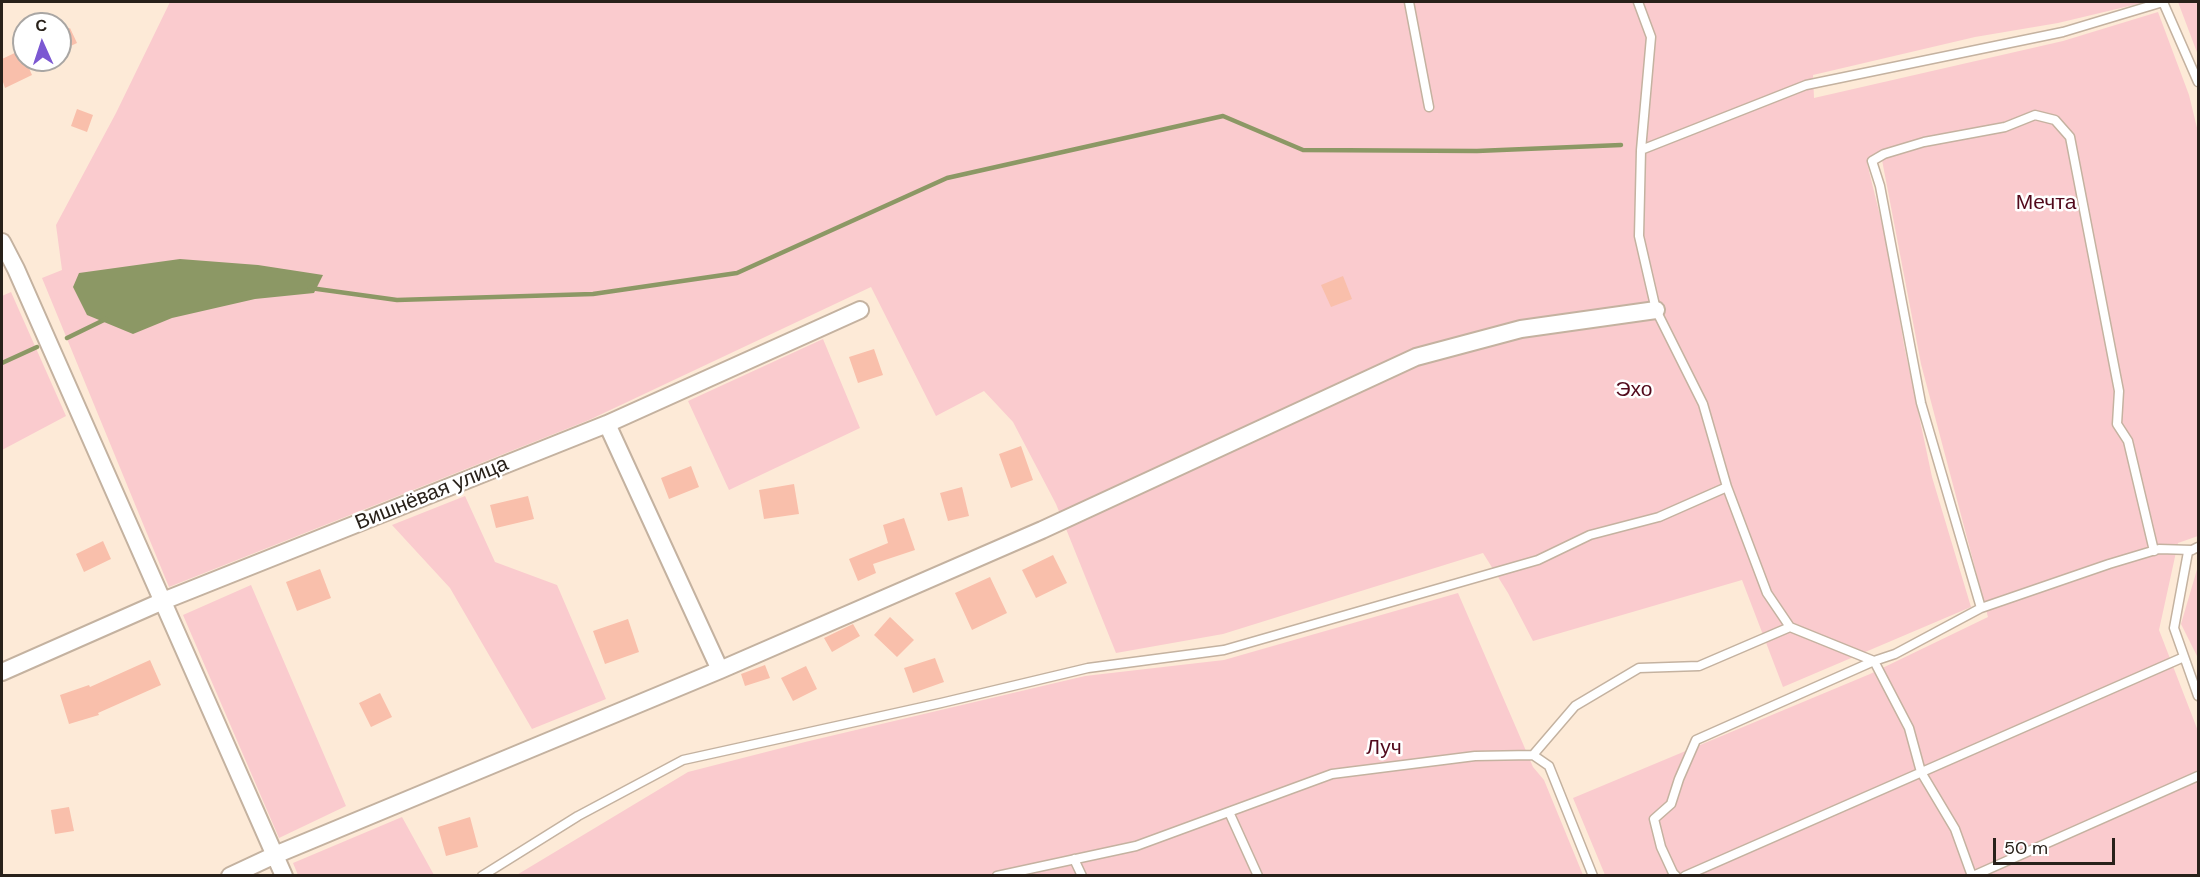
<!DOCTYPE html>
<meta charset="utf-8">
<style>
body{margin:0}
#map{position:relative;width:2200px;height:877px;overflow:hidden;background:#fdead7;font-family:"DM Sans",sans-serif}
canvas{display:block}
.frame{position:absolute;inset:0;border:3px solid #28211a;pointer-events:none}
.north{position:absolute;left:12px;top:12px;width:60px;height:60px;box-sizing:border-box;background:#fff;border:2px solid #a9a6a3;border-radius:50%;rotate:357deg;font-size:16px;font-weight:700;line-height:24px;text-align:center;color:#28211a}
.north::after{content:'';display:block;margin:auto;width:21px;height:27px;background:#7c58d2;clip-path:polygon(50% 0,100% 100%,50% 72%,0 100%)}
.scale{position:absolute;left:1993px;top:838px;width:122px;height:27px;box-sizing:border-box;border:3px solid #28211a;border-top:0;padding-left:8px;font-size:18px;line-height:21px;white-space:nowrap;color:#28211a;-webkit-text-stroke:4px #fff;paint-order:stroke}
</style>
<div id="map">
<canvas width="2200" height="877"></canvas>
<div class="frame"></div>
<div class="north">С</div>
<div class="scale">50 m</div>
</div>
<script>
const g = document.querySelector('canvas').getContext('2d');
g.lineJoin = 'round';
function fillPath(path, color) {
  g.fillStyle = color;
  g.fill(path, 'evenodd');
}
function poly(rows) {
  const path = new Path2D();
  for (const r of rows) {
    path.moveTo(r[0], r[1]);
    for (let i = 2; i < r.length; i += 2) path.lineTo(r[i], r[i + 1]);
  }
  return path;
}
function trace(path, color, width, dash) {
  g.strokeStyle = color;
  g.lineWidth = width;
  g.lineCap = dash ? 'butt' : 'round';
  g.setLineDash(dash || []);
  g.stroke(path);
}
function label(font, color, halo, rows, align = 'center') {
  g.font = font + ' "DM Sans",sans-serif';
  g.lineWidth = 5;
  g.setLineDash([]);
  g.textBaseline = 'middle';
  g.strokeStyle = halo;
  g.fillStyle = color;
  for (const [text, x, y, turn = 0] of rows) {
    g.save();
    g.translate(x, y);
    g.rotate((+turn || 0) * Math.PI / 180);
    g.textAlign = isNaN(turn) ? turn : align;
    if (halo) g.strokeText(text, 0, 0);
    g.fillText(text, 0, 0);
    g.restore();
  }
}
const green = poly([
 [170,2,2146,2,2058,23,1975,37,1813,75,1814,98,2063,41,2158,12,2189,95,2198,132,2198,536,2178,543,2159,630,2198,731,2198,875,1605,875,1573,798,1870,674,1988,617,1921,364,1882,160,1867,163,1887,244,1904,345,1932,477,1971,607,1783,687,1742,580,1533,641,1508,593,1483,553,1223,634,1116,653,1056,504,1013,422,984,391,936,416,871,287,589,420,169,587,42,278,62,270,56,225,116,113],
 [2178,2,2198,2,2198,55],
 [11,292,66,416,2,450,2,296],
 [823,339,860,428,729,490,688,401],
 [465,496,495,562,557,585,606,699,532,729,450,588,392,525],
 [2198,566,2198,658,2181,624],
 [251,585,346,806,279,838,183,615],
 [1458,593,1533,767,1544,780,1583,875,515,876,688,772,805,742,1085,676,1224,660],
 [402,817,434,875,298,875,293,863]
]);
const water = poly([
 [180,259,258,265,323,275,314,293,255,299,172,318,133,334,87,315,73,287,79,273]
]);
const stream = poly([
 [310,288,397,300,593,294,737,273,947,178,1223,116,1303,150,1477,151,1621,145],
 [67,338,106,319],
 [2,363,37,347]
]);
const building = poly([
 [70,28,77,43,60,51,60,32],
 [21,50,32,75,5,88,2,79,2,59],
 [77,109,93,115,87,132,71,126],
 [1343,276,1352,299,1331,307,1321,285],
 [874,349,883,375,858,383,849,357],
 [1021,446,1033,480,1011,488,999,454],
 [691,466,699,487,669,499,661,478],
 [794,484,799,514,764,519,759,490],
 [962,487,969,516,948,521,940,493],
 [528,496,534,519,496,528,490,505],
 [904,518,915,550,873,564,876,573,858,581,849,559,888,543,883,525],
 [103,541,111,559,84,572,76,554],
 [1053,555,1067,583,1036,598,1022,570],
 [320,569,331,598,297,611,286,582],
 [990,577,1007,613,972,630,955,593],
 [890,617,914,640,897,657,874,635],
 [628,619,639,652,605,664,593,631],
 [853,624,860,636,832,652,824,638],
 [935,658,944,682,913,693,904,668],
 [150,660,161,685,98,713,99,715,69,724,60,695,89,685,90,687],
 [765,665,770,678,745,686,741,674],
 [806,666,817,689,793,701,781,678],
 [380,693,392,717,371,727,359,703],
 [69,807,74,831,55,834,51,810],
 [470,817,478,847,446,856,438,827]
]);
const lane = poly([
 [1409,2,1429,107],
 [1638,2,1651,37,1641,150,1806,85,2063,32,2163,2],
 [2163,2,2198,82],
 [1641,150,1639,236,1656,310,1703,404,1727,487],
 [2198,547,2188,552,2174,628,2198,696],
 [1981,608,1921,403,1880,186,1872,161,1884,154,1924,142,2005,127,2035,115,2055,120,2070,137,2119,391,2117,424,2128,441,2154,551],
 [1533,755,1575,706,1639,668,1699,666,1790,627,1874,661,1909,728,1921,772,1955,829,1972,876],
 [1229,812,1258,876],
 [1074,859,1082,876],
 [482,876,578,816,683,760,941,703,1088,668,1224,650,1538,560,1590,535,1659,517,1727,487,1767,593,1790,627],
 [997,876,1136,846,1332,774,1475,756,1533,755,1549,766,1593,876],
 [1676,876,1673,873,1661,847,1654,819,1671,804,1679,779,1696,740,1874,661,1895,654,1981,608,2109,564,2159,549,2192,550],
 [1685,876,2184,657],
 [1973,876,2198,776]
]);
const street = poly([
 [2,242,16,269,284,876],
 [607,424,720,670],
 [2,672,163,601,607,424,860,310],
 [230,876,275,855,720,670,1042,530,1416,357,1521,329,1656,310]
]);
const parkNames = [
 ["Мечта",2046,203],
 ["Эхо",1634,390],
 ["Луч",1384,748]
];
const streetNames = [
 ["Вишнёвая улица",432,494,-22]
];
fillPath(green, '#facbce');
fillPath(water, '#8c9865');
trace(stream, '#8c9865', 4.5);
fillPath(building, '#f9bfab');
trace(lane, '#c4b2a0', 11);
trace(street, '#c4b2a0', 20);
trace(lane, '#fff', 8);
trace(street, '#fff', 16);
label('21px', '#520a1c', '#fff', parkNames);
label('21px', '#28211a', '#fff', streetNames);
</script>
